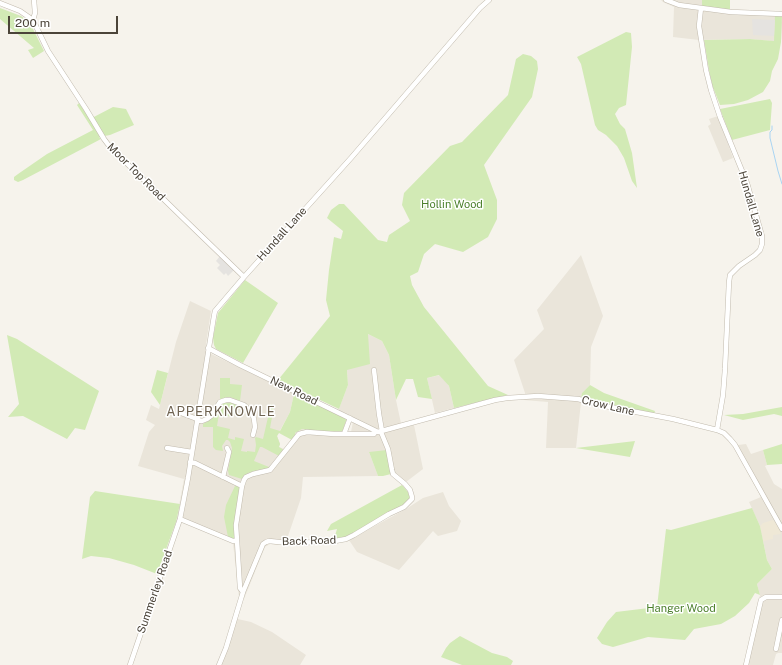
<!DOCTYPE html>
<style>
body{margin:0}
#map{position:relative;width:782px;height:665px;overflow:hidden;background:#f6f3ec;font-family:"Public Sans",sans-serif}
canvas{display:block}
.scale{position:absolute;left:8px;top:16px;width:110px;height:18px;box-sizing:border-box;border:2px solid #4b4439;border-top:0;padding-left:5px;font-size:12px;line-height:14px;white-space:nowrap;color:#4b4439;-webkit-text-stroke:3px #fff;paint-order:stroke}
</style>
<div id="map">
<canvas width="782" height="665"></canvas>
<div class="scale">200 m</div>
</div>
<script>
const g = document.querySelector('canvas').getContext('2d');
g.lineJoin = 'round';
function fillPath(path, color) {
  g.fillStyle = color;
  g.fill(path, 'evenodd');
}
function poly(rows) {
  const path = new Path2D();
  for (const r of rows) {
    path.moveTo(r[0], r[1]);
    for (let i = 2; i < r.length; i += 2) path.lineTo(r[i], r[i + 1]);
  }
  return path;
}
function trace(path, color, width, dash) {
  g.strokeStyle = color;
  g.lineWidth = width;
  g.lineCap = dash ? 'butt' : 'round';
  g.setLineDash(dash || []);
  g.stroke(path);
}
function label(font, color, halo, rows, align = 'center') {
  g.font = font + ' "Public Sans",sans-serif';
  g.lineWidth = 3;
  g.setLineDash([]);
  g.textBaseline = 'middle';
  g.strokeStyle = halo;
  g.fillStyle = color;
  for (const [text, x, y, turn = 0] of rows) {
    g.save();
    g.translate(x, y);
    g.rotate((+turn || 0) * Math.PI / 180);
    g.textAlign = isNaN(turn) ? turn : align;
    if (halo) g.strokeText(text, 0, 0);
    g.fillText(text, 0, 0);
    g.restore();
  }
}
const residential = poly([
 [661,0,702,0,703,6,730,10,762,11,764,12,775,12,782,22,781,42,750,39,699,40,673,37,674,7,663,2],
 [718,116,733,158,723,162,708,126,711,124,709,119],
 [581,255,603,316,591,347,590,385,582,393,576,448,546,448,548,402,524,400,525,393,514,360,544,329,537,310],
 [190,301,211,311,205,351,294,394,290,412,277,436,280,444,279,447,284,449,292,440,295,433,302,429,324,432,351,432,353,422,346,420,344,417,337,414,348,385,347,370,368,334,382,341,389,355,396,400,402,428,414,425,423,469,402,485,396,480,391,474,369,452,378,476,303,477,301,498,287,539,287,545,270,544,265,547,244,599,239,597,233,543,182,522,176,522,184,479,138,466,149,432,155,425,146,420,151,405,159,409,176,342],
 [440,375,449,386,454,408,435,413,427,378],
 [732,444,738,445,746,444,751,454,763,450,767,465,765,466,774,484,782,489,782,653,778,653,776,654,773,665,743,665,746,657,760,595,757,584,772,569,767,560,760,526,749,502,761,497],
 [443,492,449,506,461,521,457,531,438,536,433,531,399,570,357,552,349,540,406,509,423,498],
 [233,618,251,622,272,632,306,655,300,665,217,665,224,647]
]);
const education = poly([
 [773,520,778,525,781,534,773,535,773,539,763,541,760,526,763,523]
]);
const green = poly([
 [702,0,730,0,730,10,702,6],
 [0,8,21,16,30,23,44,51,33,58,28,50,34,48,0,19],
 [775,15,782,16,781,42,778,59,772,71,770,81,763,92,748,100,734,104,720,105,712,85,709,70,704,40,750,39,774,41],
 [626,32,631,33,632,47,626,105,619,108,615,114,620,124,625,129,632,153,637,188,632,181,624,158,617,146,606,135,598,130,595,125,581,64,577,57],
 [523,54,531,56,537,61,538,69,532,97,484,165,497,200,497,219,488,237,463,252,435,244,424,254,418,272,410,276,412,285,424,307,488,386,508,395,454,408,449,386,439,375,427,378,432,399,418,397,413,379,406,379,396,400,389,355,382,341,368,334,370,364,347,370,348,385,339,409,278,380,330,316,326,300,329,270,334,237,341,239,343,231,327,218,331,210,339,204,344,204,378,240,387,242,389,235,410,221,402,205,404,193,450,146,462,142,508,95,516,59],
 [770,99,772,103,770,130,732,140,720,109],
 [79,103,90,119,113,107,126,109,134,125,110,135,99,137,101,139,23,180,18,182,14,180,14,177,18,174,47,154,93,130,77,105],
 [245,280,278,303,243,363,216,349,214,345,213,338,218,313],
 [7,335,17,339,99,391,85,430,75,428,67,439,23,416,8,417,19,404],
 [157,370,168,373,160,405,151,392],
 [220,378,230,378,230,384,242,385,240,401,230,397,220,399],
 [590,385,604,393,655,411,654,414,624,409,581,398,582,393],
 [294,394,344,417,346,420,346,421,342,432,324,432,302,429,295,433,295,435,292,440,279,433,277,436,280,444,279,447,284,450,279,456,262,447,260,447,254,461,269,467,268,468,248,473,242,479,229,475,228,471,232,448,230,442,228,440,226,440,222,446,223,451,216,450,213,447,213,427,203,427,203,424,210,420,214,417,220,406,224,403,230,402,236,404,233,417,219,414,217,426,230,429,228,438,235,440,235,437,244,439,241,451,247,452,247,451,255,452,256,445,255,438,256,437,263,439,271,404,274,406,270,428,280,431,290,412],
 [782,407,782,416,774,414,743,420,724,415,743,414],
 [635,441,630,457,576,448],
 [782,444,782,464,767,465,763,450],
 [387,450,391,474,383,476,378,476,369,452],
 [402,485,408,492,410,498,405,504,350,536,334,539,337,529,327,531,331,524],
 [235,486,239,486,240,488,235,538,232,539,228,537,224,517,226,505],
 [95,491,180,504,176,522,157,574,134,565,109,558,91,556,82,559,90,497],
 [752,508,760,526,767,560,772,569,757,584,760,595,755,593,749,603,735,616,721,624,694,629,685,640,648,637,613,647,602,644,597,638,607,622,616,612,657,607,666,529,671,530],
 [460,636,492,653,507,657,513,661,511,665,462,665,441,657,446,648,450,643]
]);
const parking = poly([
 [752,19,775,20,774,36,753,35],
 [220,256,234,270,228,276,226,273,224,275,217,268,220,265,216,261]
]);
const stream = poly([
 [772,126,772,130,770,132,770,138,778,171,782,184]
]);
const minor = poly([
 [666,0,679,5,731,12,782,14],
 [0,3,20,11,33,20,48,51,86,109,104,139,110,147,185,220,244,277],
 [701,8,699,26,706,70,711,90,720,117,747,183,762,236,762,244,760,250,755,255,739,266,730,275,729,282,725,369,723,395,717,430],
 [33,20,35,13,34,0],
 [208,348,240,365,374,430,378,432,495,400,507,398,538,396,578,399,605,406,673,419,717,430,724,433,730,439,735,445,782,529],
 [374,370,379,414,382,431],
 [181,413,197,419],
 [197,420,202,421,207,419,211,416,220,402,226,400,230,400,244,405,252,413,254,419,255,427,253,435],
 [344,434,350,418],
 [167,448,192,452],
 [190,462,195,463,242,486],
 [223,477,228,456,229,452,227,448],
 [180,519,233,541,237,541],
 [243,592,240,588,236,525,242,486,244,480,246,477,253,474,270,470,299,434,307,432,334,434,374,434,376,431],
 [776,649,782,620],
 [130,665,180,519,188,478,214,316,215,311,244,277,351,158,480,8,489,0],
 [219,665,226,648,243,592,263,544,266,542,269,541,288,543,322,542,335,541,346,539,354,535,389,514,404,507,412,499,412,497,410,490,405,484,393,474,392,470,388,449,381,432],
 [746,665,761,600,766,597,782,597]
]);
const streetNames = [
 ["Moor Top Road",136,172,45],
 ["Hundall Lane",751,204,74],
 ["Hundall Lane",282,234,-48],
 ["New Road",294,391,26],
 ["Crow Lane",608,406,13],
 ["Back Road",309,541,-2],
 ["Summerley Road",155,592,-71]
];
const parkNames = [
 ["Hollin Wood",452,205],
 ["Hanger Wood",681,609]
];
const quarterNames = [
 ["APPERKNOWLE",221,412]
];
fillPath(residential, '#eae5da');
fillPath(education, '#efe8d6');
fillPath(green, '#d2eab5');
fillPath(parking, '#e5e3e0');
trace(stream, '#a9d4f2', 1);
trace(minor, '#c2bbae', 5.5);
trace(minor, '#fff', 4.5);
label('11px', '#4b4439', '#fff', streetNames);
label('11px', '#4a7f2a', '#fff', parkNames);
g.letterSpacing = '1px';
label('13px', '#6e6250', '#fff', quarterNames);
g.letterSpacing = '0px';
</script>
